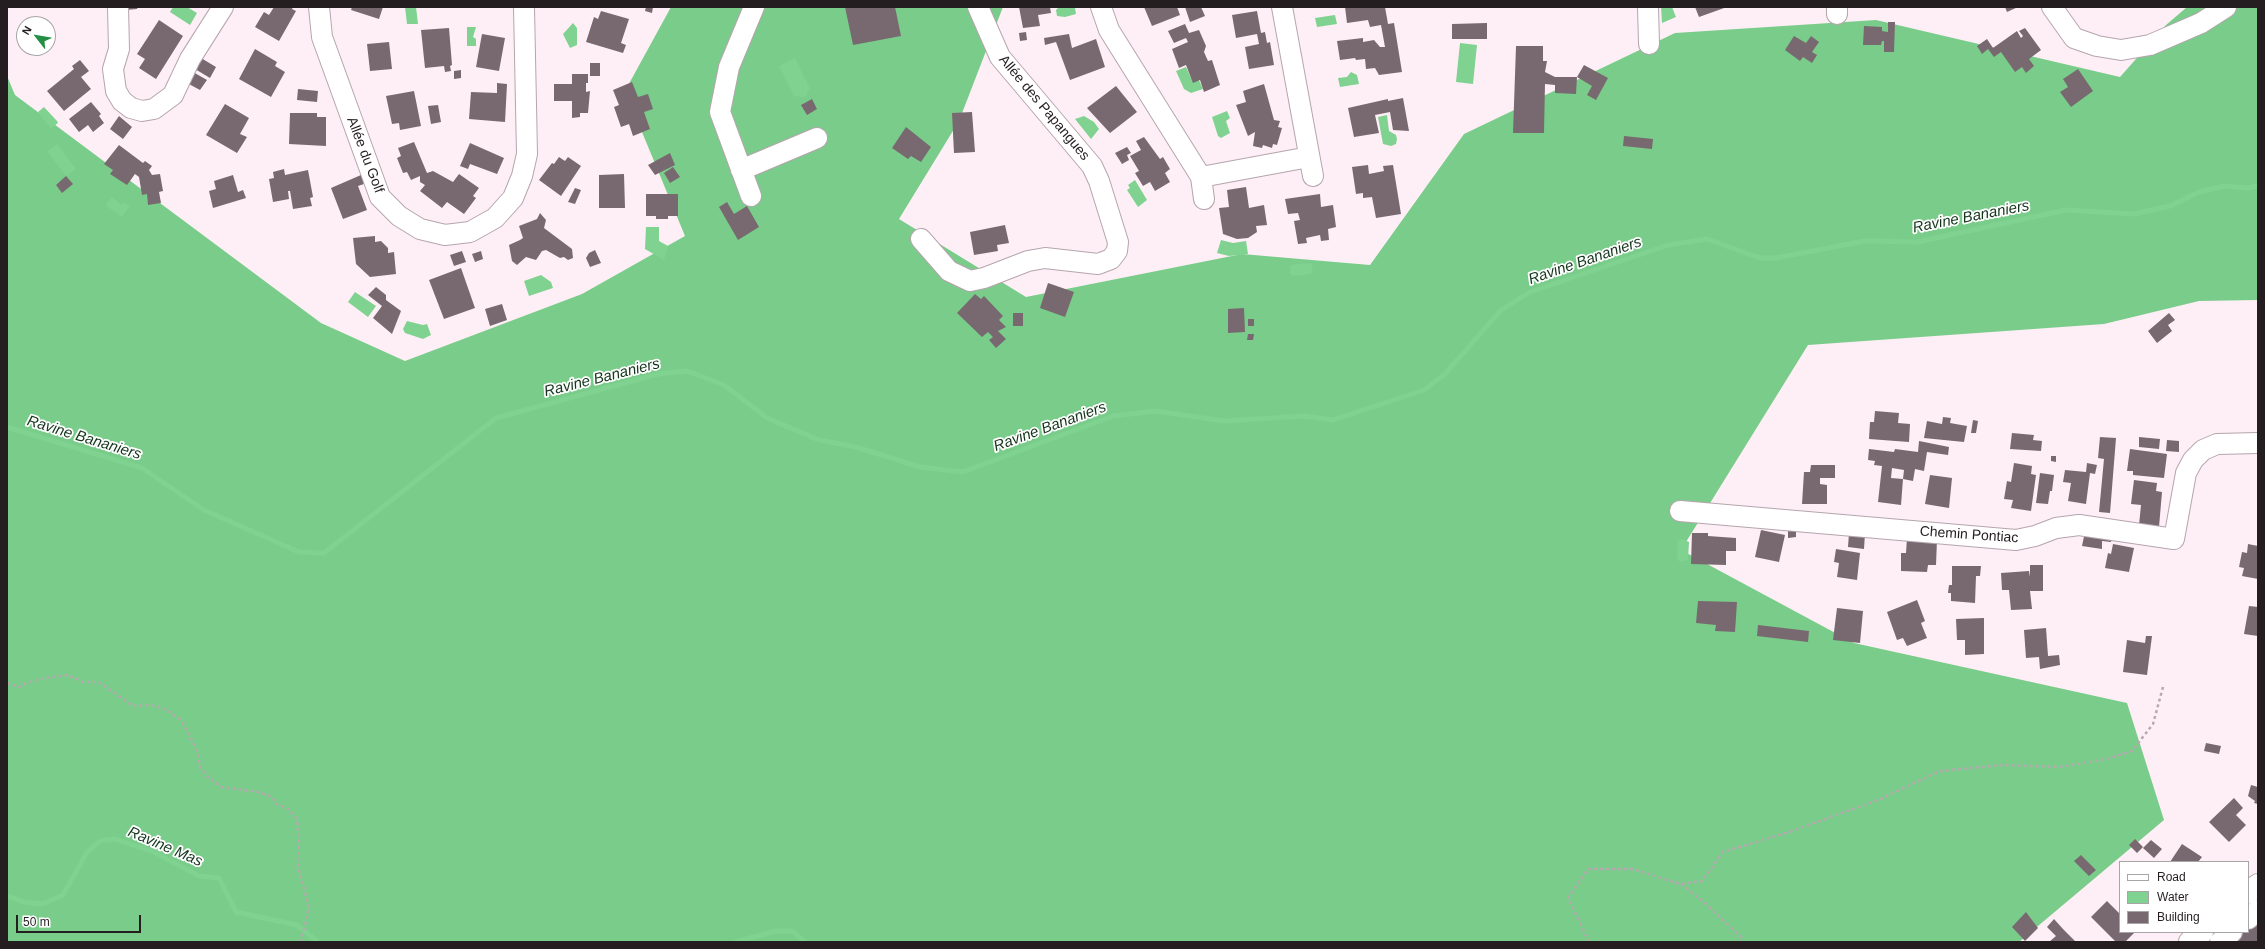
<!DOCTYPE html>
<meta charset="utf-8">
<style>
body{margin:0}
#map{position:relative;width:2265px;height:949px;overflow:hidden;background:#feeff6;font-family:Helvetica,sans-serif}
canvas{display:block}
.frame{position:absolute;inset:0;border:8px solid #241e21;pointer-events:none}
.legend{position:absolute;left:2119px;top:861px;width:130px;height:72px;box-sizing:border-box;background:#fff;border:1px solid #a7a5a6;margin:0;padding:5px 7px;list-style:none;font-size:12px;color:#241e21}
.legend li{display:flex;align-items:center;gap:8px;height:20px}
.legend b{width:20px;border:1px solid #a7a5a6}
.north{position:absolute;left:16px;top:16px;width:40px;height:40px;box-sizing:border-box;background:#fff;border:1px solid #a7a5a6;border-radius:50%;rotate:301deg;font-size:11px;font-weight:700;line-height:16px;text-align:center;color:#241e21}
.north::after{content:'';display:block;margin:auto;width:14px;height:18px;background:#248e45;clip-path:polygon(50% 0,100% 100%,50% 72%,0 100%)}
.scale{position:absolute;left:16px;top:915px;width:125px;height:18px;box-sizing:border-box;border:2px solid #241e21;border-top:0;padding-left:5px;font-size:12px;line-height:14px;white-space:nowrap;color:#241e21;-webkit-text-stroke:3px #fff;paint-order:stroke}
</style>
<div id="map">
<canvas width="2265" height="949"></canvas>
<div class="frame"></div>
<ul class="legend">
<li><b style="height:5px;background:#fff"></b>Road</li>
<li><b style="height:11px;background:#7fd28f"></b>Water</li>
<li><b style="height:11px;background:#786970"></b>Building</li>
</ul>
<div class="north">N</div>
<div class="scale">50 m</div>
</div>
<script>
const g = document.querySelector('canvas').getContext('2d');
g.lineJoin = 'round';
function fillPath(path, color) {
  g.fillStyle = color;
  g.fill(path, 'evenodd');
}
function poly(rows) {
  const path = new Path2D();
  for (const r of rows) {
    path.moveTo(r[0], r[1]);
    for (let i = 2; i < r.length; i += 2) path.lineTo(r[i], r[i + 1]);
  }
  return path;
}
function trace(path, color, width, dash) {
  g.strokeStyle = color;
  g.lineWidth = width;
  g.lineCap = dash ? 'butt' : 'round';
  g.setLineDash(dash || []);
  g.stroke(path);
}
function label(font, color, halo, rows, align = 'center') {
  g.font = font + ' Helvetica,sans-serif';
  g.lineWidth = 3.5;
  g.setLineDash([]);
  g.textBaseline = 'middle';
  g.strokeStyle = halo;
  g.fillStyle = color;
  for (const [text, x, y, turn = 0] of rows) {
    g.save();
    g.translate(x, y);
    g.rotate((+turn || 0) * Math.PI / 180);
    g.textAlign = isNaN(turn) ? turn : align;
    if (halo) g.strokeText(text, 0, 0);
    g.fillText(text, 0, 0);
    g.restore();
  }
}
const forest = poly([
 [671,7,1003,7,959,121,899,219,1026,297,1242,254,1370,265,1464,134,1675,33,1876,20,2120,77,2166,25,2187,7,2258,7,2258,300,2199,301,2104,324,1808,345,1681,550,1854,643,2127,703,2164,820,2019,942,7,942,7,76,15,95,321,323,405,361,582,294,685,236,625,91]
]);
const water = poly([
 [173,7,187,7,197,13,190,25,170,12],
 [405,7,416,7,418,24,407,24],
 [1059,7,1075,8,1076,14,1065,17,1057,16,1056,10],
 [1661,7,1672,7,1676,17,1662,23],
 [1335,15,1337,24,1317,27,1315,18],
 [573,23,577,28,577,45,570,48,563,34],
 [467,27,476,27,473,37,476,39,476,46,467,46],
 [1460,43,1477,45,1473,84,1456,82],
 [795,58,810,89,807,91,807,96,802,97,794,96,779,66],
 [1186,67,1191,78,1198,78,1203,89,1191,93,1184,89,1176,71],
 [1351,72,1357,75,1359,84,1340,87,1338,78,1347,77],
 [44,107,57,121,58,123,51,128,46,123,38,112],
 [1227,111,1230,118,1226,121,1230,133,1221,138,1218,136,1212,117],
 [1387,115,1389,131,1396,135,1397,139,1396,144,1391,146,1383,144,1378,117],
 [1084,116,1094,122,1099,129,1091,139,1075,119],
 [57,144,76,169,66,176,47,151],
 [1135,180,1147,200,1138,207,1127,190,1130,188,1128,185],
 [112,197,122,205,124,202,130,206,122,217,105,205],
 [646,227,659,227,659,241,668,246,664,260,645,249],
 [1221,240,1233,243,1246,241,1248,254,1229,256,1217,253],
 [1310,263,1313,267,1311,274,1293,276,1290,273,1291,265],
 [541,275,551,282,553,288,529,296,524,281],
 [355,292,376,306,368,317,348,302],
 [407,321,423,325,427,324,431,335,423,339,405,333,403,329],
 [1682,539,1689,542,1688,560,1682,562,1677,560,1678,541]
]);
const stream = poly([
 [7,427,142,468,204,510,299,552,324,553,496,418,658,374,687,371,724,385,767,418,819,440,856,447,920,467,963,472,1113,416,1155,411,1224,421,1304,416,1333,420,1424,390,1445,374,1501,310,1530,292,1668,245,1707,239,1760,258,1776,258,1865,241,1917,242,2066,210,2134,214,2170,206,2199,192,2224,186,2248,188,2258,186],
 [7,896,24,902,42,904,63,895,87,852,100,841,115,839,154,852,199,876,219,878,236,912,297,925,318,942],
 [735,942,776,931,792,931,805,942]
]);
const building = poly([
 [126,7,138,7,137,9,126,10],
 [274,7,293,7,292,9,296,11,279,41,255,27,264,12,269,15],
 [352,7,383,7,379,19,351,10],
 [646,7,653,7,652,13,645,11],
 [845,7,895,7,901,36,853,45],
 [1019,7,1050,7,1051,13,1038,15,1040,26,1023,28],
 [1144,7,1177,7,1180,15,1152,26],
 [1185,7,1201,7,1205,16,1190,22],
 [1345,7,1385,7,1388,24,1394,23,1402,72,1379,75,1375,68,1366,69,1365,59,1356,60,1355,58,1340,60,1337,41,1363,38,1363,42,1374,40,1380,47,1385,47,1381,25,1370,27,1368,20,1347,23],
 [1695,7,1727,7,1699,17],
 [2005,7,2018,7,2007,12],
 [601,11,629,19,621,43,626,45,623,53,586,42,594,17,598,19],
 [1257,11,1261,33,1265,32,1267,43,1270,42,1274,65,1249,69,1245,47,1259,44,1257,34,1236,38,1232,15],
 [159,20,183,36,156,79,139,68,145,59,137,54],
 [1888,22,1895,22,1894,52,1884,52,1884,41,1882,41,1881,45,1863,45,1864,26,1882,27,1882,31,1888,32],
 [1487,23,1487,39,1452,39,1452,24],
 [1185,24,1189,33,1199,30,1206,46,1204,52,1208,61,1212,60,1220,85,1204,92,1200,80,1193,83,1186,65,1179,68,1172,49,1188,42,1186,38,1174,43,1168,31],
 [449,28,452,65,450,66,451,71,445,72,444,66,425,68,421,30],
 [2025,28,2041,50,2029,59,2034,66,2026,73,2022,67,2015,72,2001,52,1994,57,1988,49,1982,54,1977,46,1987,39,1993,48,2017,31,2021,38,2023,36,2019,31],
 [1026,32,1027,40,1020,41,1019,33],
 [482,34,505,38,499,71,476,67],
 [1069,34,1072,48,1096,39,1105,67,1070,80,1056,42,1045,45,1044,38],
 [1794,36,1806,43,1811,36,1819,42,1812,52,1817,55,1812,63,1803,57,1800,61,1785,50],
 [389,42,392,69,370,71,367,44],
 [1516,46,1543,46,1543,61,1547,61,1545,72,1555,77,1577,77,1576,94,1555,93,1555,85,1545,84,1544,133,1513,133],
 [255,49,277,62,275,66,285,72,271,97,239,79],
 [201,58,216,67,210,78,195,69],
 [80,60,89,71,81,77,91,89,64,111,47,91,74,69,72,66],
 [590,63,600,63,600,76,590,76],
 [1584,65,1608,78,1596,100,1587,95,1592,86,1577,77],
 [2078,69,2093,91,2071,107,2060,92,2068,87,2063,79],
 [461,70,461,78,454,79,454,71],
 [193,72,207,80,200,90,187,83],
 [572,74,588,74,588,83,586,83,586,92,590,91,588,113,580,113,580,117,572,118,572,101,554,101,554,84,572,84],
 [632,82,638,97,648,94,653,109,644,112,650,129,633,136,629,124,621,127,614,107,619,105,613,90],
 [497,83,507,84,505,122,469,119,471,92,497,93],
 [1264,84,1274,120,1280,121,1278,127,1282,128,1277,145,1273,144,1272,148,1263,145,1262,148,1253,146,1255,132,1248,136,1236,105,1246,102,1243,91],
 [1116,86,1137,112,1110,133,1087,108],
 [298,89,318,91,317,102,297,100],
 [414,91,421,126,400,130,399,123,392,124,386,96],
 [1403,98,1409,131,1393,130,1390,112,1375,115,1379,133,1354,137,1348,108,1388,99,1388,101],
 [812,99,817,109,807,115,801,105],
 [91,102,101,114,99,116,104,123,93,132,88,125,79,132,69,119],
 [225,104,249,118,240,134,247,137,237,153,206,135],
 [438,105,441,122,431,124,428,106],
 [972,112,975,152,954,153,952,113],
 [290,113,317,113,317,117,326,117,326,146,289,144],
 [119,116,132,127,123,139,110,129],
 [906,127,931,147,921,162,911,156,908,159,892,148],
 [1624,136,1653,139,1652,149,1623,146],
 [1144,137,1160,159,1163,157,1170,169,1165,173,1170,182,1155,191,1150,182,1143,186,1135,173,1139,171,1130,156,1141,150,1136,141],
 [414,142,427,173,433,171,453,182,459,174,479,188,473,196,476,198,464,214,447,202,442,208,420,191,425,185,420,182,420,176,411,180,407,172,403,173,397,158,401,156,398,148],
 [470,143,504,158,497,174,470,164,468,169,460,166],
 [119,145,143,163,145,161,152,166,149,170,152,175,160,174,163,191,159,192,161,203,148,205,147,194,142,195,139,177,135,174,127,185,110,174,113,170,104,164],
 [1127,147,1131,153,1127,155,1129,160,1122,164,1115,153],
 [670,153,675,165,655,175,648,165],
 [559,157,565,161,568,157,581,166,561,196,539,180,552,163,554,164],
 [1368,165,1369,174,1384,171,1383,166,1393,165,1401,214,1376,218,1372,197,1363,198,1363,193,1356,194,1352,167],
 [673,167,680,177,670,183,664,173],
 [284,169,285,175,308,170,313,197,310,198,312,206,293,209,290,191,288,191,289,199,273,202,269,179,274,178,273,172],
 [624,174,625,208,599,208,599,175],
 [233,175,238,192,243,190,246,198,213,208,209,191,216,189,214,181],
 [361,175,364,184,358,186,367,210,343,219,331,188],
 [66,176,73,184,62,193,56,185],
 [1246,187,1249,208,1264,205,1267,225,1256,226,1257,232,1248,238,1237,239,1223,234,1219,208,1229,207,1227,190],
 [575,188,581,190,575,204,568,202],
 [646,194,678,194,678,216,668,216,668,219,656,219,656,216,646,216],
 [1320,194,1321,207,1333,205,1336,227,1328,229,1329,240,1321,241,1320,235,1306,238,1307,243,1298,244,1294,221,1300,220,1298,213,1288,214,1285,199],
 [727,202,734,214,747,206,759,227,738,240,719,207],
 [540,213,546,220,544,228,572,249,573,258,568,260,564,257,560,258,546,250,542,251,536,260,526,257,517,265,512,261,509,245,520,240,523,238,519,226,537,219],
 [1005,225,1009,243,997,245,998,251,974,255,970,232],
 [375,236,375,242,381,241,388,248,388,253,394,252,396,274,370,277,356,264,353,238],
 [595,250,601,263,590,267,586,258,589,253],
 [462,251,466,262,454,266,450,255],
 [481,251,483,259,475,262,472,254],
 [461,268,475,308,444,319,429,280],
 [1048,283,1074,292,1065,317,1040,308],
 [376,287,386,295,386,300,401,311,392,334,373,318,382,306,368,295],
 [975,294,981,299,984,296,1003,316,999,320,1006,327,998,331,1006,339,996,348,989,340,993,337,988,332,982,337,957,313],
 [502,304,507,320,490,326,485,309],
 [1244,308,1245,332,1228,333,1228,309],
 [1013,313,1023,313,1023,326,1013,326],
 [2169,313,2175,320,2168,325,2172,331,2157,343,2148,331],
 [1248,319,1254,319,1254,326,1248,326],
 [1248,334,1254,334,1253,340,1247,340],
 [1875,411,1899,413,1898,423,1910,424,1909,442,1869,439,1870,422,1874,422],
 [1943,417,1951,418,1950,423,1967,426,1964,442,1924,438,1927,421,1942,424],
 [1973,420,1978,421,1976,433,1971,433],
 [2012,433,2034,435,2033,440,2042,441,2041,451,2010,449],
 [2100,437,2116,438,2110,513,2099,512,2104,459,2098,458],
 [2139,437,2160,439,2159,449,2139,447],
 [2167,440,2179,441,2179,452,2166,451],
 [1919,441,1949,447,1948,455,1927,452,1924,471,1915,469,1913,481,1903,479,1904,470,1892,468,1891,478,1903,479,1901,505,1878,502,1882,466,1874,465,1875,461,1868,460,1869,449,1894,452,1895,449,1918,452],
 [2130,449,2167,454,2164,478,2133,475,2133,471,2127,471],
 [2051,456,2056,456,2056,462,2051,461],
 [2014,463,2032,466,2031,474,2036,475,2031,511,2011,508,2013,500,2004,499,2007,481,2011,482],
 [2087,463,2097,465,2095,474,2090,473,2086,504,2068,501,2071,483,2063,482,2065,470,2086,472],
 [1811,465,1835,465,1835,478,1820,478,1820,484,1827,485,1827,504,1802,504,1804,472,1810,472],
 [2040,473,2054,475,2052,491,2050,491,2048,504,2036,503],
 [1930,475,1952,478,1949,508,1925,504],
 [2134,480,2157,483,2156,491,2162,492,2159,527,2139,525,2141,505,2131,504],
 [1796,527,1796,537,1788,538,1788,528],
 [1761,530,1785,535,1779,562,1755,557],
 [2085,532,2112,536,2111,542,2102,541,2102,549,2082,546],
 [1692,533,1708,533,1708,536,1736,538,1736,551,1726,551,1726,565,1691,564],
 [1849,533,1865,533,1864,549,1848,547],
 [1907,538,1937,540,1936,565,1928,565,1927,572,1901,571,1901,553,1906,553],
 [2113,544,2134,548,2129,572,2105,568,2108,553,2111,554],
 [2248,544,2258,546,2258,579,2242,576,2244,568,2239,567,2242,552,2247,553],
 [1836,549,1860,553,1857,580,1837,577,1839,563,1834,562],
 [2030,565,2043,565,2043,591,2030,591,2032,609,2011,610,2009,590,2002,590,2001,573,2029,571,2030,577],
 [1952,566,1981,566,1980,576,1976,576,1975,603,1951,601,1951,593,1948,593,1949,585,1952,585],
 [1917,600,1925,621,1921,623,1927,638,1907,646,1903,638,1897,640,1887,612],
 [1698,601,1737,602,1735,632,1715,631,1716,625,1696,623],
 [2249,606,2258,607,2258,636,2244,634],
 [1837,608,1863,611,1860,643,1833,640],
 [1984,618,1984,654,1965,655,1965,640,1957,640,1956,619],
 [1758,625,1809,631,1808,642,1757,636],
 [2046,628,2048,656,2059,655,2060,665,2040,669,2039,657,2026,658,2024,630],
 [2146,636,2152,636,2147,675,2123,672,2127,640,2145,643],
 [2206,743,2221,746,2219,754,2204,751],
 [2251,785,2258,787,2258,804,2254,803,2255,801,2248,796],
 [2234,798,2243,808,2236,815,2246,825,2229,842,2209,822],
 [2135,839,2143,847,2137,853,2129,845],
 [2151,840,2162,849,2154,858,2143,848],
 [2182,844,2202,857,2198,862,2170,862],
 [2081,855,2096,870,2089,876,2074,861],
 [2107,901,2120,914,2120,932,2135,932,2125,942,2116,942,2091,917],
 [2026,912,2038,928,2025,941,2012,927],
 [2054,919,2063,929,2076,942,2049,942,2056,936,2047,927],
 [2258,920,2257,942,2232,942,2244,932,2248,932,2248,929]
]);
const path = poly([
 [7,683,19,687,26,683,45,678,68,675,83,682,99,682,133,706,151,705,165,709,181,720,198,752,200,767,207,776,221,787,259,792,272,797,276,804,287,808,297,819,299,840,298,867,309,907,301,942],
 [1681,884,1706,904,1742,938,1741,942],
 [1589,942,1568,898,1588,869,1632,869,1681,884,1702,881,1723,852,1789,832,1878,800,1940,771,2002,765,2060,767,2107,759,2132,751,2153,724,2163,687]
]);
const street = poly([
 [118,7,119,49,113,69,116,91,122,101,131,108,142,111,154,109,173,95,190,59,223,7],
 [319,7,322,37,380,197,399,216,420,229,445,235,470,232,495,218,513,198,522,176,527,154,524,7],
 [1101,7,1109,30,1201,177,1204,199],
 [1282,7,1313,176],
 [1648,7,1649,44],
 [1837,7,1837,14],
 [2052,7,2074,38,2097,46,2121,50,2150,45,2201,23,2226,7],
 [741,170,817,138],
 [1201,177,1309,157],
 [751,196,720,112,729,67,754,7],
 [921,239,949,271,970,281,984,278,1028,261,1045,258,1098,264,1111,259,1117,251,1118,242,1099,181,1092,166,1000,57,978,7],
 [1680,511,2016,540,2035,536,2056,528,2079,525,2174,539,2186,473,2193,460,2203,450,2217,444,2258,443],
 [2248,919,2258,910],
 [2220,942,2232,932]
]);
const secondary = poly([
 [2248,893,2258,885],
 [2190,942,2202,932]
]);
const streetNames = [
 ["Allée des Papangues",1044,108,50],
 ["Allée du Golf",365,155,69],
 ["Chemin Pontiac",1969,535,4]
];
const waterNames = [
 ["Ravine Bananiers",1971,217,-11],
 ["Ravine Bananiers",1585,261,-19],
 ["Ravine Bananiers",602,378,-14],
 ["Ravine Bananiers",1050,427,-20],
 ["Ravine Bananiers",84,438,17],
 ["Ravine Mas",165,847,23]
];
fillPath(forest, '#7acc8a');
fillPath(water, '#7fd28f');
trace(stream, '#7fd28f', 5);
fillPath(building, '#786970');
trace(street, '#b5a5ad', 22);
trace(secondary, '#b5a5ad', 24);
trace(path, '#b6aab0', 2.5, [3, 3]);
trace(street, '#fff', 20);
trace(secondary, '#fff', 22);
label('14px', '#241e21', '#fff', streetNames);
label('italic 15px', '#14361c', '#fff', waterNames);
</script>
